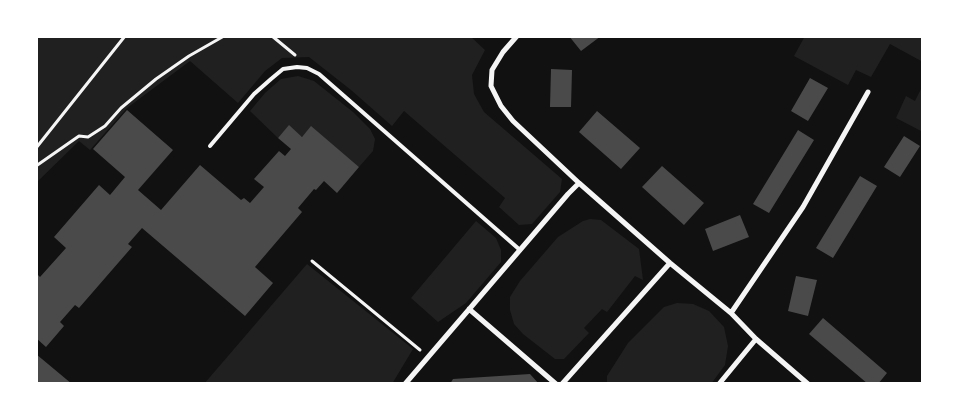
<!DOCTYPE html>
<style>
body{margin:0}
#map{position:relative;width:959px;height:420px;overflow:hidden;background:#111;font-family:"DejaVu Sans",sans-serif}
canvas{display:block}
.frame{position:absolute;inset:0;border:38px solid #fff;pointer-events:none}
</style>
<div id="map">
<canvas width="959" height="420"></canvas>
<div class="frame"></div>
</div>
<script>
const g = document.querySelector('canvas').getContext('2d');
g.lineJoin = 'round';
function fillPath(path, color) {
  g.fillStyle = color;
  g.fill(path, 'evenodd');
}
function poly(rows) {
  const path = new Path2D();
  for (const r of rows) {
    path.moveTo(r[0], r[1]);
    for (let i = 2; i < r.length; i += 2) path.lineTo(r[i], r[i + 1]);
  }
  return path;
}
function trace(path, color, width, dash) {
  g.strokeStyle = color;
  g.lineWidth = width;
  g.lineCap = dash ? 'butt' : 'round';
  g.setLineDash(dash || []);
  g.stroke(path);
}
const green = poly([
 [36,36,470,36,485,50,472,75,474,94,484,112,562,179,560,192,532,224,519,225,499,207,505,198,404,111,392,126,351,90,309,57,282,58,265,71,238,103,190,61,127,108,90,150,79,141,36,183],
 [805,36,923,36,923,62,890,44,871,77,856,70,848,85,794,56],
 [298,76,314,81,353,112,370,129,375,139,373,151,359,167,311,127,302,137,289,126,278,138,250,111,265,93,281,79],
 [923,85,923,132,896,118,906,96,915,101],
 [590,219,601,220,639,249,643,280,635,276,607,312,602,309,584,328,589,333,564,359,555,359,523,334,514,324,510,310,510,297,520,281,558,237,583,221],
 [476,221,496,238,501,250,501,262,466,303,438,322,411,298],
 [307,264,413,349,392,384,204,384],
 [677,303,693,304,709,311,724,327,728,346,725,365,711,384,607,384,607,376,628,343,664,307]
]);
const building = poly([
 [569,36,601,36,581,51],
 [551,69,572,70,571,107,550,107],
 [810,78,828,88,808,121,791,111],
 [127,110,173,150,138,190,161,210,200,165,241,200,244,198,250,203,264,187,254,179,279,151,285,156,291,149,278,138,289,125,302,137,311,126,359,167,337,193,324,181,316,190,314,189,298,208,302,212,255,267,273,283,245,316,142,228,128,244,132,247,79,308,75,305,60,322,64,326,46,347,36,338,36,273,40,277,66,248,54,237,99,185,110,195,125,177,93,149],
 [597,111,640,148,621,169,579,132],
 [798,130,814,140,769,213,753,204],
 [904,136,920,146,900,177,884,167],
 [662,166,704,203,684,225,642,187],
 [860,176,877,186,833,258,816,248],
 [740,215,749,237,713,251,705,229],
 [796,276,817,280,808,316,788,311],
 [823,318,887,373,878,384,868,384,809,334],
 [36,354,72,384,36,384],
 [530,374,539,384,450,384,453,379]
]);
const path = poly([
 [272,36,295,55],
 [36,148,125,36],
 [36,166,79,136,88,137,105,126,121,108,156,79,189,56,224,36],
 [312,261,420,350]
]);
const service = poly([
 [210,146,254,94,271,79,283,69,297,67,307,68,319,74,520,250]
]);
const minor = poly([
 [517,36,503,52,492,70,491,86,501,106,513,121,579,183,670,263,731,313,756,339,808,384],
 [469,309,556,384],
 [731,313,803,207,868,92],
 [405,384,568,194,579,183],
 [562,384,670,263],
 [719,384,756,339]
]);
fillPath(green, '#202020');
fillPath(building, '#4a4a4a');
trace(path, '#f5f5f5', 3);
trace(service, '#f5f5f5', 4);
trace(minor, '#f5f5f5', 5);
</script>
